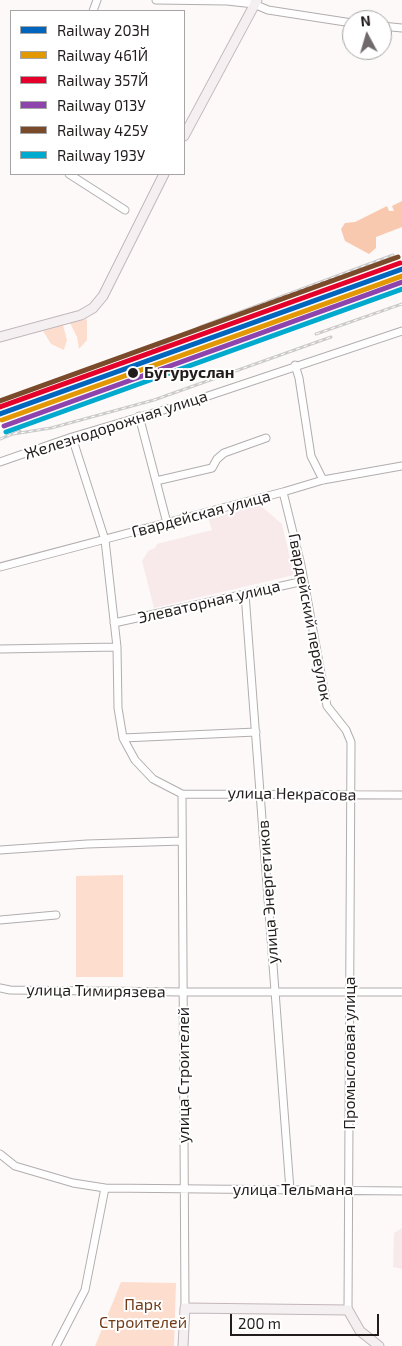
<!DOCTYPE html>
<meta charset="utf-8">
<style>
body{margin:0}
#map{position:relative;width:402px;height:1346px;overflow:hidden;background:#fdf9f9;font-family:"Exo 2",sans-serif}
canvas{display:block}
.legend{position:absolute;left:10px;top:10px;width:175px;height:165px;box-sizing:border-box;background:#fff;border:1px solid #a7a4a5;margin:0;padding:6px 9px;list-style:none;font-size:15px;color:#231c1d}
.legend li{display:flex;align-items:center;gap:10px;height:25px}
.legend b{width:25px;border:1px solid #a7a4a5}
.north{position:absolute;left:342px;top:10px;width:50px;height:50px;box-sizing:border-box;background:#fff;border:1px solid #a7a4a5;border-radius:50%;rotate:354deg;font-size:14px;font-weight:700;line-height:20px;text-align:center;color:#231c1d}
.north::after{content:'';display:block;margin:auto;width:18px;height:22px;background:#6f696a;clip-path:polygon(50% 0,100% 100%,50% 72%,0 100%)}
.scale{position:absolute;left:230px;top:1314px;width:149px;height:22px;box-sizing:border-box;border:2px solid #231c1d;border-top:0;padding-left:6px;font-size:15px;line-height:18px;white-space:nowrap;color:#231c1d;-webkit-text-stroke:4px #fff;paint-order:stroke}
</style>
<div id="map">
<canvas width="402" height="1346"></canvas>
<ul class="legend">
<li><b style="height:6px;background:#0065bd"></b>Railway 203Н</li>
<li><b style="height:6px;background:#e29803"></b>Railway 461Й</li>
<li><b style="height:6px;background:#e4002b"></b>Railway 357Й</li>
<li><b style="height:6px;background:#8e44ad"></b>Railway 013У</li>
<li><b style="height:6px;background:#7a4b2a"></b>Railway 425У</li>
<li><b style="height:6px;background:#00a9ce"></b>Railway 193У</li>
</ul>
<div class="north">N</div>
<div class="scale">200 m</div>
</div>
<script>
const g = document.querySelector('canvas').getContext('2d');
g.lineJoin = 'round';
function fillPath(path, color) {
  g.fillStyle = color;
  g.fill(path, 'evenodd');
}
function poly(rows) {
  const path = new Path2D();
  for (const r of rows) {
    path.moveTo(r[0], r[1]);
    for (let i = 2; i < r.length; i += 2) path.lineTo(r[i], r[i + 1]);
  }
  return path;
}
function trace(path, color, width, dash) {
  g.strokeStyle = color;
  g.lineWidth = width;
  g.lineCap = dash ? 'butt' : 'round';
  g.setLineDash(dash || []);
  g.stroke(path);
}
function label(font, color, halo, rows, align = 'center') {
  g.font = font + ' "Exo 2",sans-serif';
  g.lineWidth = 4;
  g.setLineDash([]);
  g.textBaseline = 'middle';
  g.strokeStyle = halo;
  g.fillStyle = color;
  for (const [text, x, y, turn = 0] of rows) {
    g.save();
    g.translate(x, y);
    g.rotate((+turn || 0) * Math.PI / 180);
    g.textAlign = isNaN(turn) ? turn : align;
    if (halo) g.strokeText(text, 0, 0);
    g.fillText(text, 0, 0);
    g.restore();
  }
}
const built = poly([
 [260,505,282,524,294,575,154,608,142,561,148,551,155,548,157,544,212,530,208,518],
 [402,1228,402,1269,393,1267,394,1233]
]);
const green = poly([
 [87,319,87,340,79,349,77,337,70,323],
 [63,325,67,340,64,350,51,344,43,331],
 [123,875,123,977,76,977,76,876],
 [121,1282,176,1283,174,1346,95,1346]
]);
const forest = poly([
 [402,201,402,227,376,237,376,248,369,254,345,241,341,229,345,223,355,222,387,206,389,211,394,211,392,206]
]);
const minor = poly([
 [156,0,227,1,254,4,268,10,352,23],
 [93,11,97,0],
 [382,26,402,28],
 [69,174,125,210],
 [295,365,299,378,311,456,323,480],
 [139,416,167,523],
 [72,437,105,540,117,647,118,708,123,738,135,760,153,779,182,794,402,795],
 [0,462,72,437,187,403,402,331],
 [156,481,212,468,217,459,224,453,266,438],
 [283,492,301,565,327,706,346,730,351,742,348,1310],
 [0,567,283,492,323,480,402,466],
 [245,594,290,1190],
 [114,623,304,581],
 [0,649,117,647],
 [123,738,256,732],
 [182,794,185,1308],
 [0,850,87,844,182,841],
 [0,920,56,915],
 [0,988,10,990,184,992,402,992],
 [0,1154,15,1166,73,1183,105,1188],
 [56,1346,85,1290,105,1188,402,1191]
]);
const major = poly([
 [184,136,257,0],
 [0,337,81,315,93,308,103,296,164,174],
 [183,1346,185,1308,348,1310,360,1331,379,1346]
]);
const rail = poly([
 [316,334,402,304],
 [153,349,200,327,393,255],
 [13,434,51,428,154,400,331,337],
 [0,439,20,431]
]);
const rail1 = poly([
 [0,414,402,269]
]);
const rail2 = poly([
 [2,420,402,276]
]);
const rail3 = poly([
 [0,407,400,263]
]);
const rail4 = poly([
 [4,426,402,282]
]);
const rail5 = poly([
 [0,401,398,257]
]);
const rail6 = poly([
 [6,432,402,289]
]);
const markers = [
 [133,373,6,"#231c1d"]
];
const stopNames = [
 ["Бугуруслан",144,373]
];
const streetNames = [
 ["Железнодорожная улица",116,425,-18],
 ["Гвардейская улица",201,514,-15],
 ["Элеваторная улица",209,602,-13],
 ["Гвардейский переулок",310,617,79],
 ["улица Некрасова",292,794,1],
 ["улица Энергетиков",268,892,-94],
 ["улица Тимирязева",96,991,1],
 ["Промысловая улица",350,1053,-90],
 ["улица Строителей",184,1075,-90],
 ["улица Тельмана",293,1190]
];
const parkNames = [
 ["Парк",143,1305],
 ["Строителей",143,1323]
];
fillPath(built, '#f8eaeb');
fillPath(green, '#fddece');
fillPath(forest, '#f8c9af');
trace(minor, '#b2adae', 9);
trace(major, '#c2b6ba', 11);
trace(minor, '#fffefe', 7);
trace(major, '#f4f0f1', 9);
trace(rail, '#cccaca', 3);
trace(rail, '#fff', 1, [4]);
trace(rail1, '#0065bd', 5);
trace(rail2, '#e29803', 5);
trace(rail3, '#e4002b', 5);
trace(rail4, '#8e44ad', 5);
trace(rail5, '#7a4b2a', 5);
trace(rail6, '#00a9ce', 5);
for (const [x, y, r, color] of markers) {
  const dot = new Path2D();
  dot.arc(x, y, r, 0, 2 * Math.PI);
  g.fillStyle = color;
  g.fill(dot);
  trace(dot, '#fff', 2);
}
label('bold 16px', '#231c1d', '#fff', stopNames, 'left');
label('16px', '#231c1d', '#fff', streetNames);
label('16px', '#713c1a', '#fff', parkNames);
</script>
